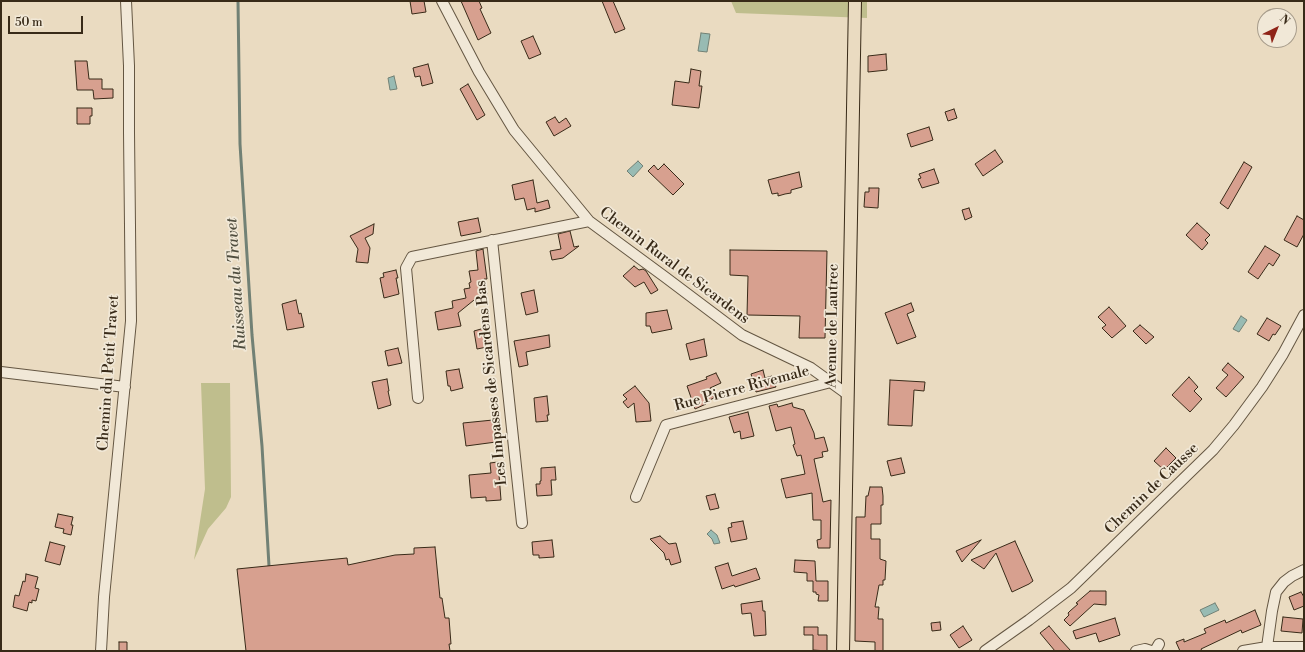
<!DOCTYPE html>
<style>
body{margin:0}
#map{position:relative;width:1305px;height:652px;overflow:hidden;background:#eadbc1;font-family:"Libre Bodoni",serif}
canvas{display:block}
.frame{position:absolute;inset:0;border:2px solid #382a18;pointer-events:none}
.north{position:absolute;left:1257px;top:8px;width:40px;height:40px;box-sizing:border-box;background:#f1e8d7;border:1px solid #a79c8b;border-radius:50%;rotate:43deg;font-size:11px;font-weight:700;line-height:16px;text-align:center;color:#382a18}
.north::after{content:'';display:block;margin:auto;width:14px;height:18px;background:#8f2418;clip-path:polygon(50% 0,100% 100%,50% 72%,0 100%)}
.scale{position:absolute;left:8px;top:16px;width:75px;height:18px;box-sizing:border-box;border:2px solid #382a18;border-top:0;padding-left:5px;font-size:12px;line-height:14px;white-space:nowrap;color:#382a18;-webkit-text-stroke:3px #f1e8d7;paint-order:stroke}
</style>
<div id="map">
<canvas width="1305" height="652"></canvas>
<div class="frame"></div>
<div class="north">N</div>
<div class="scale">50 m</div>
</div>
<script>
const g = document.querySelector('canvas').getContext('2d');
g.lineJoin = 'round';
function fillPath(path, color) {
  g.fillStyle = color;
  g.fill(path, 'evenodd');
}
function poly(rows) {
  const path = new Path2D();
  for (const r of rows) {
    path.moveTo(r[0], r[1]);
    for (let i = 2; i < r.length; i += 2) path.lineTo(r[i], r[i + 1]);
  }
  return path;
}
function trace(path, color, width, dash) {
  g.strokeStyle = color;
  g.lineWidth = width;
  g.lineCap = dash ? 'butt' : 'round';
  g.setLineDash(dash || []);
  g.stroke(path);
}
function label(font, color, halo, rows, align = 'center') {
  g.font = font + ' "Libre Bodoni",serif';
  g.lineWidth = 3.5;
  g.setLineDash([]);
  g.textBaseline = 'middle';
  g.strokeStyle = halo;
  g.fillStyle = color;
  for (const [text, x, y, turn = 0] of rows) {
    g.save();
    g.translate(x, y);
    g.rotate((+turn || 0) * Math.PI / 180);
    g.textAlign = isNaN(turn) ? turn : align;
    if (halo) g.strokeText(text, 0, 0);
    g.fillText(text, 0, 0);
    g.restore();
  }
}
const green = poly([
 [731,1,867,1,867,18,736,13],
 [201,383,230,383,231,497,226,508,208,529,194,560,205,489]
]);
const water = poly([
 [701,33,710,34,707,52,698,51,701,33],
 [394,76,397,89,390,90,388,78,394,76],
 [638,161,643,166,633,177,627,171,638,161],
 [1241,316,1247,320,1239,332,1233,329,1241,316],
 [711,530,717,535,720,543,714,544,712,539,707,534,711,530],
 [1215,603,1219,610,1204,617,1200,610,1215,603]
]);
const stream = poly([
 [238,1,240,144,252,335,262,446,269,566]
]);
const building = poly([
 [410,1,424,1,426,12,412,14,410,1],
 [461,1,479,1,482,8,480,9,491,33,478,40,461,1],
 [602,1,613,1,625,29,615,33,602,1],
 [533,36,541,54,529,59,521,41,533,36],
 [886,54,887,70,868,72,868,56,886,54],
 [75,61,87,61,89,79,102,79,102,89,113,89,113,98,94,99,93,90,77,90,75,61],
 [428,64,433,83,422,86,420,76,415,77,413,68,428,64],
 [691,69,701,71,699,86,702,86,699,108,672,105,675,81,689,83,691,69],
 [468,84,485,115,477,120,460,89,468,84],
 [77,108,92,108,92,116,90,116,90,124,77,124,77,108],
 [954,109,957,118,948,121,945,112,954,109],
 [555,117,559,123,566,118,571,126,554,136,546,122,555,117],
 [929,127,933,140,911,147,907,134,929,127],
 [995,150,1003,162,983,176,975,164,995,150],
 [1244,162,1252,167,1228,209,1220,203,1244,162],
 [664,164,684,184,673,195,648,171,654,165,658,170,664,164],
 [934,169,939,183,922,188,918,179,921,178,919,174,934,169],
 [799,172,802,187,791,190,791,193,785,194,778,196,778,193,772,194,768,180,799,172],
 [533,180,537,203,548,200,550,208,535,212,535,208,527,210,524,198,515,200,512,185,533,180],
 [869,188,879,188,878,208,864,207,865,192,869,192,869,188],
 [969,208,972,217,965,220,962,210,969,208],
 [1297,216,1304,220,1304,234,1297,247,1284,240,1297,216],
 [478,218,481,232,461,236,458,222,478,218],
 [1197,223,1210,235,1205,240,1208,243,1202,250,1186,235,1197,223],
 [374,224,373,234,365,238,370,248,368,263,356,262,358,249,350,236,374,224],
 [570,231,574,247,579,246,563,258,552,260,550,251,561,249,558,234,570,231],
 [1265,246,1280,255,1273,266,1269,263,1258,279,1248,272,1265,246],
 [483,249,487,279,484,279,487,294,479,296,458,313,461,326,438,330,435,312,453,308,452,301,466,298,464,289,470,288,469,283,471,282,469,271,478,270,476,251,483,249],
 [730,250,827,251,825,338,799,338,800,316,747,315,748,276,730,275,730,250],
 [634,266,639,270,643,269,646,271,658,290,651,294,644,282,635,287,623,276,634,266],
 [396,270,398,278,396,278,399,294,384,298,380,278,384,277,383,273,396,270],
 [534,290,538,312,526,315,521,293,534,290],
 [296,300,299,314,301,313,304,327,287,330,282,304,296,300],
 [911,303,914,311,907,314,916,337,897,344,885,313,911,303],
 [1109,307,1126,326,1112,338,1102,328,1106,325,1098,317,1109,307],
 [667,310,672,329,652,333,650,326,646,326,646,313,667,310],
 [1267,318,1281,326,1275,335,1273,334,1269,341,1257,334,1267,318],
 [1140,325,1154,337,1146,344,1133,331,1140,325],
 [488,327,492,346,477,349,474,331,488,327],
 [549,335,550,347,526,352,528,365,519,367,514,341,549,335],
 [704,339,707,356,690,360,686,344,704,339],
 [398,348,402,363,388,366,385,351,398,348],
 [1228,363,1244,377,1226,397,1216,388,1228,375,1222,370,1228,363],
 [459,369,463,388,451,391,450,386,448,386,446,371,459,369],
 [763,370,765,378,772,376,776,387,756,392,751,374,763,370],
 [716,373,721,383,710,388,714,398,705,402,706,404,695,409,687,386,707,379,706,377,716,373],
 [1189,377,1198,387,1194,391,1202,399,1190,412,1172,395,1189,377],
 [387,379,389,391,388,391,391,405,378,409,372,382,387,379],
 [890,380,925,382,924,391,914,390,912,426,888,425,890,380],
 [635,386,649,403,651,421,636,422,634,403,628,408,623,402,627,399,623,395,635,386],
 [547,396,549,415,547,415,548,421,536,422,534,398,547,396],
 [792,403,793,407,804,410,814,433,815,439,824,437,828,451,822,452,823,457,814,459,823,502,831,500,830,548,818,548,817,540,821,539,821,520,813,520,812,493,786,498,781,479,805,474,801,455,797,456,793,445,795,444,791,427,776,431,769,406,777,404,778,407,792,403],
 [748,412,754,436,741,439,740,431,734,433,729,417,748,412],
 [493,420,496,442,466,446,463,423,493,420],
 [1166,448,1176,458,1164,470,1154,461,1166,448],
 [901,458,905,473,891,476,887,461,901,458],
 [498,462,501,500,486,501,486,497,471,498,469,475,491,473,490,463,498,462],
 [555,467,556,480,551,480,552,495,537,496,536,484,540,484,540,481,541,481,541,468,555,467],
 [870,487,882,487,883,496,883,505,881,505,881,524,871,524,871,539,880,539,880,559,886,561,885,580,883,580,883,585,879,585,875,607,879,607,878,619,883,619,883,651,875,651,875,642,855,641,856,517,865,517,866,496,868,496,870,487],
 [715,494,719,508,710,510,706,496,715,494],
 [58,514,73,517,71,525,73,525,71,535,63,533,64,529,55,527,58,514],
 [743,521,747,539,731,542,728,528,732,527,731,523,743,521],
 [660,536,669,544,676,543,681,562,671,565,669,559,666,560,664,553,650,539,660,536],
 [552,540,554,557,539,558,539,555,533,555,532,542,552,540],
 [981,540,962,562,956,551,981,540],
 [1015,541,1033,581,1029,584,1012,592,996,553,984,569,971,560,1015,541],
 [50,542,65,546,60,565,45,561,50,542],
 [435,547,440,598,442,598,445,618,449,618,451,644,449,644,450,651,246,651,237,569,347,558,348,565,395,555,414,554,414,548,435,547],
 [795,560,815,561,816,581,828,581,828,601,818,601,819,595,816,594,816,592,813,592,813,581,807,581,807,573,794,572,795,560],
 [728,563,732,576,756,568,760,579,735,587,734,585,722,589,715,567,728,563],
 [26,574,38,577,35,588,39,589,36,601,32,600,32,603,29,602,27,611,13,607,15,595,19,596,23,581,25,582,26,574],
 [1090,591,1106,591,1106,605,1094,604,1070,626,1064,620,1069,615,1068,613,1070,611,1078,604,1076,603,1090,591],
 [1301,592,1304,597,1304,606,1294,610,1289,597,1301,592],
 [762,601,763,611,765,611,766,635,754,636,751,613,742,614,741,604,762,601],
 [1255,610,1261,625,1242,633,1241,630,1201,649,1202,651,1180,651,1176,642,1184,639,1184,642,1206,633,1204,629,1225,620,1226,623,1255,610],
 [1283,617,1303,619,1302,633,1281,631,1283,617],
 [1115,618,1120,635,1099,642,1096,633,1076,639,1073,631,1115,618],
 [940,622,941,630,932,631,931,623,940,622],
 [963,626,972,640,959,648,950,635,963,626],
 [1049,626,1060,639,1071,651,1055,651,1040,633,1049,626],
 [804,627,818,627,818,635,827,635,827,651,813,650,813,635,804,635,804,627],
 [119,642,127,642,127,651,119,651,119,642]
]);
const minor = poly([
 [442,1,479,72,514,130,589,221,665,277,742,335,811,368,847,394],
 [492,240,522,523],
 [1,372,125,387],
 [418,398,406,268,412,257,589,221],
 [636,497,666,425,831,382],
 [1267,647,1272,611,1276,592,1284,582,1292,576,1304,570],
 [101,651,104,597,131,321,129,132,129,66,126,1],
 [985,651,1029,620,1071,588,1213,450,1234,425,1262,387,1283,354,1304,315],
 [1136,651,1145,649,1151,651],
 [1155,651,1159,644],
 [1243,651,1267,647,1304,647]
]);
const major = poly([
 [843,651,855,1]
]);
const streetNames = [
 ["Chemin Rural de Sicardens",674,266,37],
 ["Avenue de Lautrec",833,326,-89],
 ["Chemin du Petit Travet",109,373,-86],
 ["Les Impasses de Sicardens Bas",492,383,-96],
 ["Rue Pierre Rivemale",742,389,-15],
 ["Chemin de Causse",1152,489,-44]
];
const waterNames = [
 ["Ruisseau du Travet",237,284,-94]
];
fillPath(green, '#bfbe8d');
fillPath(water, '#98bbb3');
trace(water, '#728175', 1);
trace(stream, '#728175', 3);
fillPath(building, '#d7a08f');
trace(building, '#382a18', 1);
trace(minor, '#645642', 12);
trace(major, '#382a18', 14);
trace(minor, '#f1e8d7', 10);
trace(major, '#eadbc1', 12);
label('15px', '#382a18', '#f1e8d7', streetNames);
label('italic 16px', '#504e3f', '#f1e8d7', waterNames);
</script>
